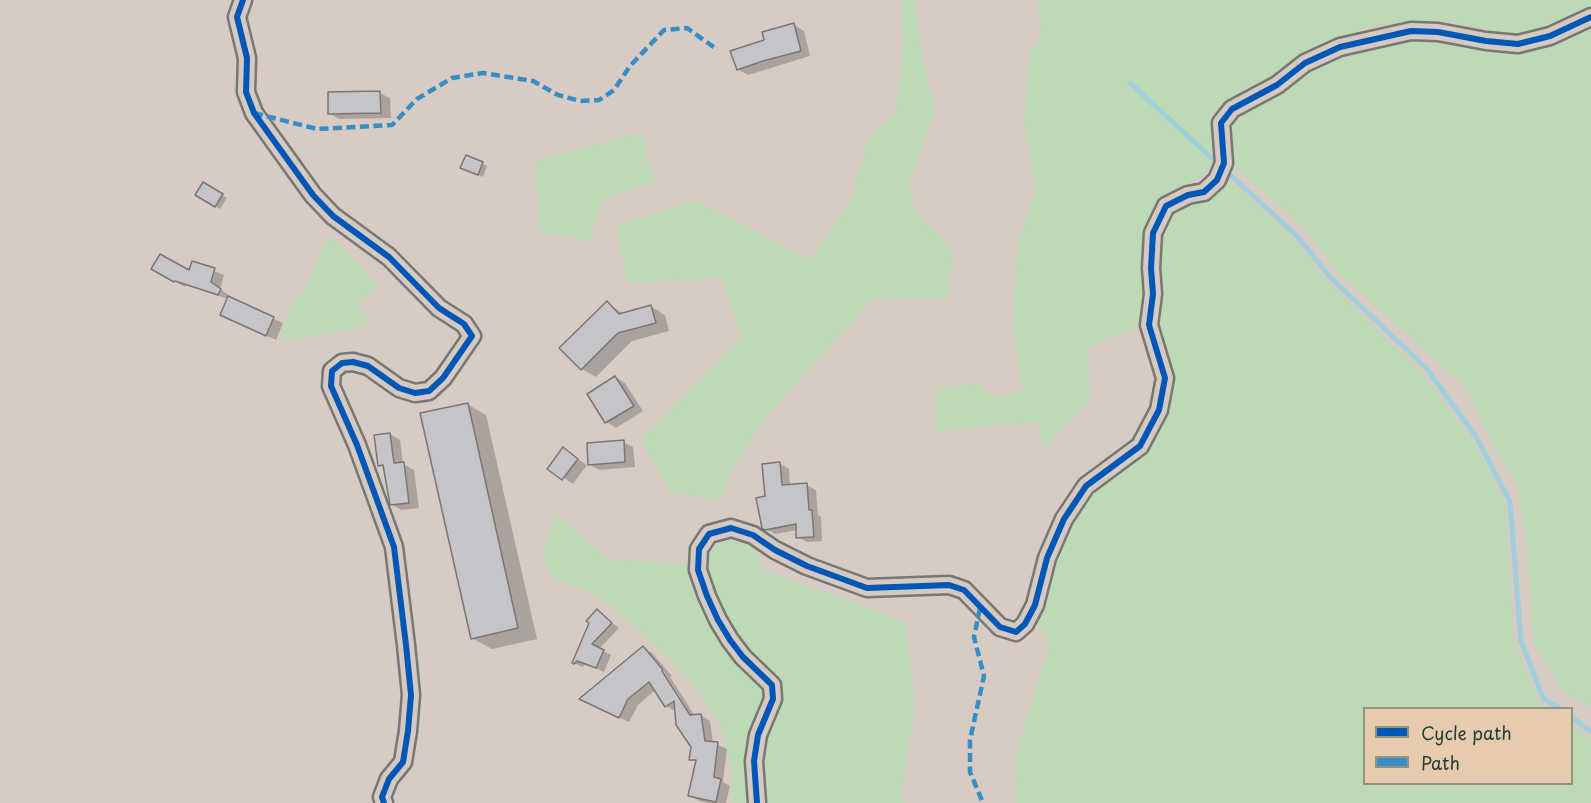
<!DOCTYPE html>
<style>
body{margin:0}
#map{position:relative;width:1591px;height:803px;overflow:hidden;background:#d7cbc4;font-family:"Playpen Sans",sans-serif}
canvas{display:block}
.legend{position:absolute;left:1363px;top:707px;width:210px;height:78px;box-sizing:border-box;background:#e6cbae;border:2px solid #96927d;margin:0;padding:8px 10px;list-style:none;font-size:18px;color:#1f3d34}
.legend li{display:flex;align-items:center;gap:12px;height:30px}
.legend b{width:30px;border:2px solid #96927d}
</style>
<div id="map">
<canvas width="1591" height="803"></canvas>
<ul class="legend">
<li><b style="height:8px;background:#0057b8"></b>Cycle path</li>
<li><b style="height:8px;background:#378ec5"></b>Path</li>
</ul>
</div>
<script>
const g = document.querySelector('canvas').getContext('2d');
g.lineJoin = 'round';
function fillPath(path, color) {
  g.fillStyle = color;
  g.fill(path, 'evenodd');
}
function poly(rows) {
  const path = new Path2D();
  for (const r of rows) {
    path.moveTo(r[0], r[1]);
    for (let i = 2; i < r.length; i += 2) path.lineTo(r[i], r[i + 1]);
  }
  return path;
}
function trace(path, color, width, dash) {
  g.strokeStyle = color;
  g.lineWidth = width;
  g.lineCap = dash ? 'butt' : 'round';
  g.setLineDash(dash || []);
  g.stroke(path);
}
const green = poly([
 [901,0,916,0,919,38,935,110,908,188,918,215,953,249,948,298,872,299,767,416,730,474,722,500,670,492,641,440,741,338,722,277,628,283,616,226,695,200,810,260,848,206,869,136,896,112,903,47],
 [1035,0,1591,0,1591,7,1554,26,1531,33,1513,34,1438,20,1386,23,1351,34,1296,57,1273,77,1245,89,1228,101,1214,117,1213,134,1217,152,1213,166,1200,178,1168,194,1153,208,1144,238,1146,272,1142,326,1088,346,1090,401,1043,449,1038,422,935,431,935,388,979,383,994,397,1024,392,1012,329,1018,243,1036,188,1024,127,1029,56,1041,35,1038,6],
 [1591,24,1591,707,1563,692,1533,642,1528,556,1517,484,1492,443,1468,390,1340,274,1303,227,1232,165,1228,126,1237,115,1308,68,1341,52,1416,37,1484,45],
 [642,132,654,182,603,199,590,241,539,232,536,160],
 [1226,178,1293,237,1326,280,1422,373,1473,441,1506,504,1509,574,1515,642,1540,703,1547,708,1364,708,1364,784,1572,784,1572,725,1591,738,1591,803,1015,803,1018,747,1050,642,1036,622,1056,556,1072,517,1091,489,1121,466,1150,447,1164,407,1156,324,1159,233,1171,211],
 [329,233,379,287,357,303,369,320,362,328,279,341,290,307,306,286],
 [555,513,607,559,690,564,699,597,711,626,765,691,750,803,732,803,732,771,721,727,690,679,616,609,588,591,557,580,542,560],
 [728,540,751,543,762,569,906,622,915,705,901,796,904,803,766,803,763,775,765,747,770,725,778,711,780,694,744,647,720,610,711,587,706,565,710,549]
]);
const shadow = poly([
 [794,25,804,31,810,56,748,75,738,69,766,41],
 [380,93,390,98,391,118,339,119,329,113],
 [467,157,487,166,483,177,469,170],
 [203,184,227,198,220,209,197,194],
 [193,263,224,275,220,289,230,296,229,298,283,323,276,340,231,320,228,299,186,285,185,287,153,269,190,273],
 [607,303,624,314,650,306,665,315,669,331,632,341,596,377,582,369],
 [615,377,625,383,643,411,616,428,607,422,589,394],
 [467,404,486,415,537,639,492,649,472,638],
 [390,434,400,440,403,464,414,470,419,508,401,510,391,504,385,468,379,465],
 [623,442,633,447,635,467,599,470,589,464],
 [563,449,587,465,573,484,549,468],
 [779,463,789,469,790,486,806,485,816,490,818,515,821,517,822,541,807,542,798,537,797,530,775,534,763,527,767,497],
 [597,611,619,628,599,649,611,655,604,672,586,664,582,667,574,663],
 [643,648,652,653,672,676,670,677,695,716,701,715,710,721,713,743,727,749,723,782,730,786,726,803,709,803,699,801,690,795,697,762,691,759,692,747,675,711,666,706,655,690,638,705,629,722,590,703],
 [659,664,687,708,683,708,656,666]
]);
const stream = poly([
 [1130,83,1297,236,1330,277,1426,368,1477,438,1510,502,1521,641,1543,698,1559,708],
 [1572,718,1591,731]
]);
const building = poly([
 [794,23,801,51,763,61,737,70,730,51,764,40,762,32,794,23],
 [380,91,381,113,328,114,328,92,380,91],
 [466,155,483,162,478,175,460,168,466,155],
 [203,182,223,194,215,207,195,195,203,182],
 [160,254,189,270,192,261,215,268,211,282,221,289,218,295,175,281,174,282,151,269,160,254],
 [228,296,274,317,266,336,220,315,228,296],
 [607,301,619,314,651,305,656,323,618,333,581,370,559,348,607,301],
 [615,376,634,406,605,423,587,394,615,376],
 [468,403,518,628,471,639,420,413,468,403],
 [390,433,394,463,404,462,409,503,390,505,383,465,378,466,374,435,390,433],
 [624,440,625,462,588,465,587,443,624,440],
 [563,447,578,459,562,480,547,469,563,447],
 [780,462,782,485,807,483,809,510,812,510,814,537,796,538,796,524,765,530,762,528,756,498,765,496,762,464,780,462],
 [597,609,612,623,592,644,604,650,596,668,577,661,574,664,572,663,589,623,586,621,597,609],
 [643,646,663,670,662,671,690,715,701,714,705,741,718,742,714,777,721,779,716,802,688,796,696,760,689,760,691,747,676,725,674,701,665,707,649,682,628,699,619,718,579,699,643,646]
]);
const street = poly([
 [243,0,237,17,247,58,246,92,254,113,313,195,333,216,389,257,439,308,464,324,472,336,443,378,429,391,415,393,399,388,368,366,353,362,342,363,332,371,331,386,357,445,394,547,406,645,411,695,408,731,403,762,389,779,382,797,384,803],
 [757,803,754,761,758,735,773,699,772,685,743,657,730,640,718,620,707,596,698,570,699,549,709,534,731,528,753,535,775,550,807,566,867,588,949,585,964,590,1000,627,1016,632,1025,624,1035,605,1047,558,1064,519,1086,486,1140,446,1159,410,1165,378,1149,325,1153,294,1151,268,1153,233,1166,206,1188,195,1204,192,1217,180,1224,163,1221,123,1232,109,1277,85,1305,63,1340,47,1411,31,1438,32,1486,41,1518,44,1550,36,1591,17]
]);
const quiet = poly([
 [254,113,317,129,392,125,417,99,452,78,483,73,533,81,558,95,580,101,599,100,614,90,630,66,664,30,687,28,715,48],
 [980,608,974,637,984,676,970,740,970,772,983,803]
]);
const cycleway = poly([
 [243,0,237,17,247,58,246,92,254,113,313,195,333,216,389,257,439,308,464,324,472,336,443,378,429,391,415,393,399,388,368,366,353,362,342,363,332,371,331,386,357,445,394,547,406,645,411,695,408,731,403,762,389,779,382,797,384,803],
 [757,803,754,761,758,735,773,699,772,685,743,657,730,640,718,620,707,596,698,570,699,549,709,534,731,528,753,535,775,550,807,566,867,588,949,585,964,590,1000,627,1016,632,1025,624,1035,605,1047,558,1064,519,1086,486,1140,446,1159,410,1165,378,1149,325,1153,294,1151,268,1153,233,1166,206,1188,195,1204,192,1217,180,1224,163,1221,123,1232,109,1277,85,1305,63,1340,47,1411,31,1438,32,1486,41,1518,44,1550,36,1591,17]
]);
fillPath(green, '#bdd9b6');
fillPath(shadow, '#0003');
trace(stream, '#a0d0dd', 5);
fillPath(building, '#c6c3c9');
trace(building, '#777773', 1.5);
trace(street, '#777773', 21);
trace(street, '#d4cac1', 16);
trace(quiet, '#378ec5', 4.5, [9, 4.5]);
trace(cycleway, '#0057b8', 6);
</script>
